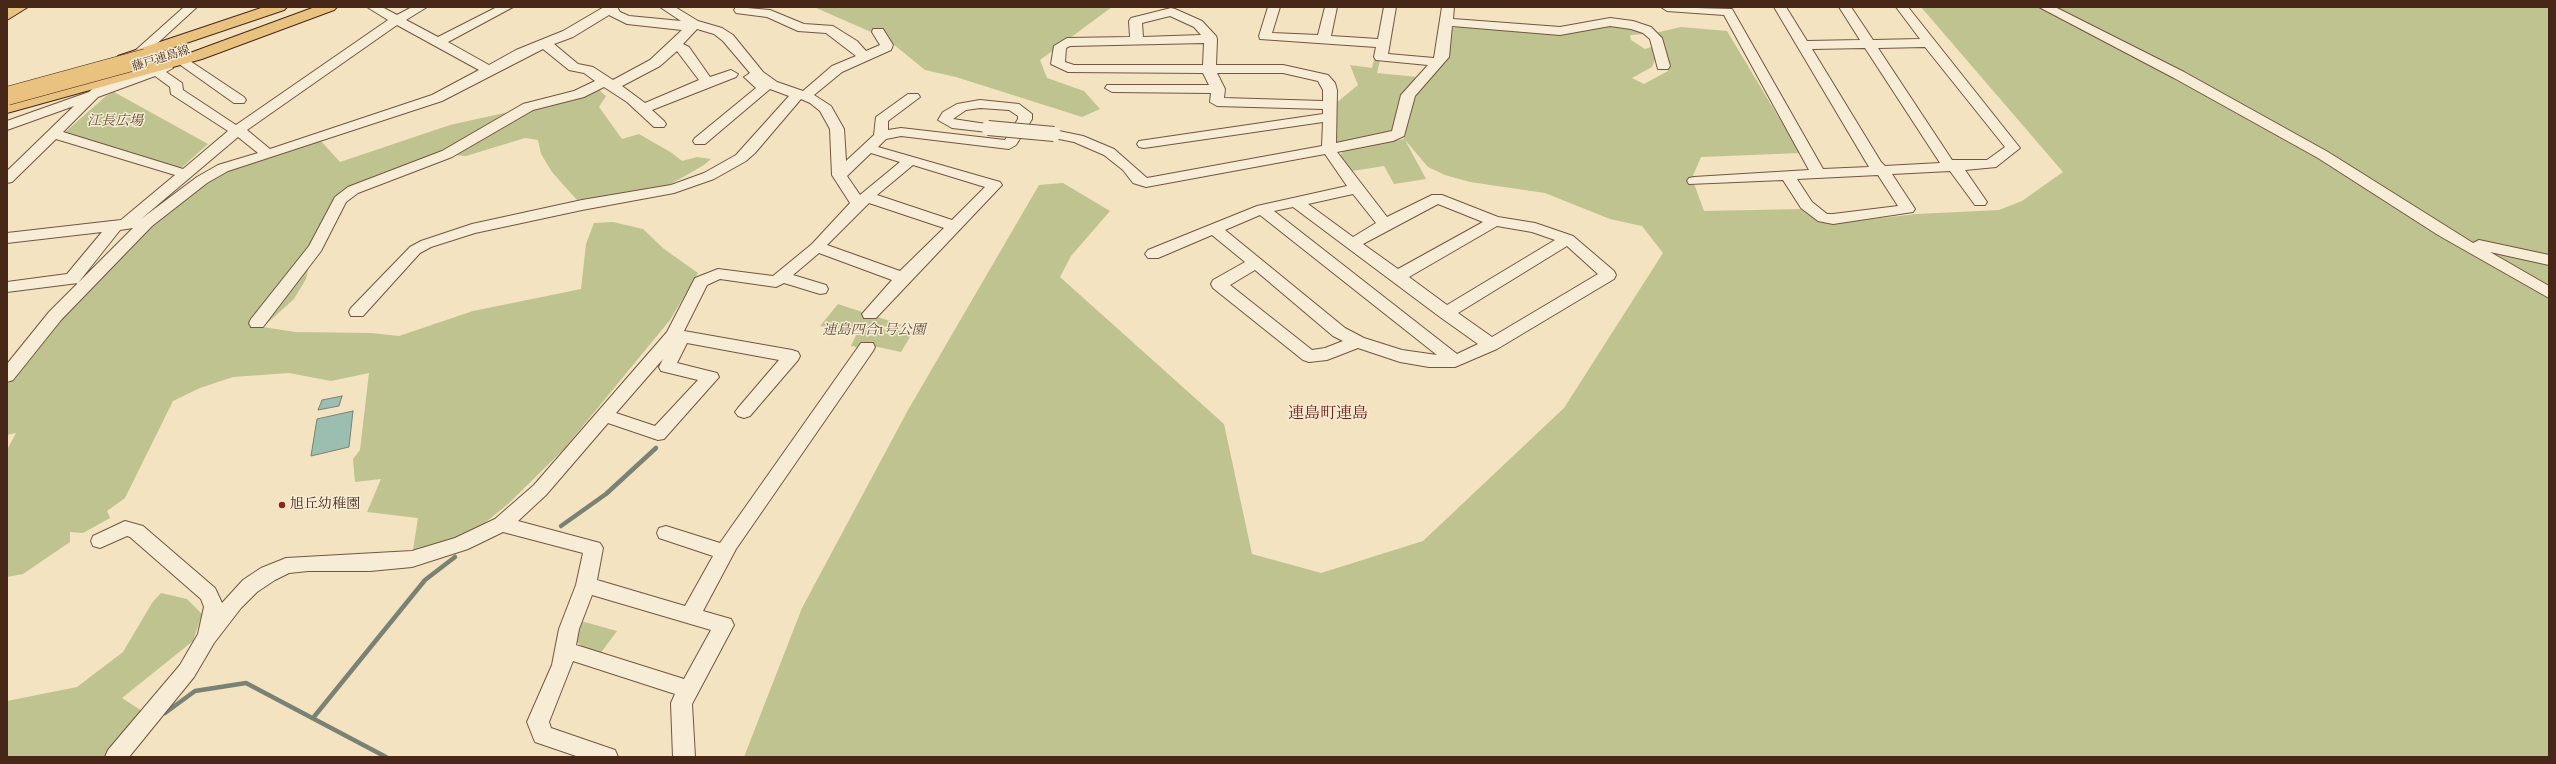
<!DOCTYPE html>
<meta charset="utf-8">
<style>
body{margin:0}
#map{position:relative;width:2556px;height:764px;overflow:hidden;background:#f3e3c0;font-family:"IM FELL French Canon",serif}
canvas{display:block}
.frame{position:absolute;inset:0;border:8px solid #472718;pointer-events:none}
</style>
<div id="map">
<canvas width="2556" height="764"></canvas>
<div class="frame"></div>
</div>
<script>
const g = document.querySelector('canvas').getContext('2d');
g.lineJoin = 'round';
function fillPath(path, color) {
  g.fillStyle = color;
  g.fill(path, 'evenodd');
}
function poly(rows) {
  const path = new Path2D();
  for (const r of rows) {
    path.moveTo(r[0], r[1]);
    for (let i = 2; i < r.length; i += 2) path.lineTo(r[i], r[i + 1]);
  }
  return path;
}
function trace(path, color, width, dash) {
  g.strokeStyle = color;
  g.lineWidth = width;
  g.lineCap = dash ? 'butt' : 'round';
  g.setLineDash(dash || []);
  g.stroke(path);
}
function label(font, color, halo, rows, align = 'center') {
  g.font = font + ' "IM FELL French Canon","Noto Serif JP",serif';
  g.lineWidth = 3;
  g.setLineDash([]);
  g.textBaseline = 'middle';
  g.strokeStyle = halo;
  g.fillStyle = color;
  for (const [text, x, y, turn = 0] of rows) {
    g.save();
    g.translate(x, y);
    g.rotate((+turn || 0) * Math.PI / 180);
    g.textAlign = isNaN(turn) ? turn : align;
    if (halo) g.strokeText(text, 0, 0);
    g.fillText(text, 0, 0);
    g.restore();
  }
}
const green = poly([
 [814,7,1112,7,1040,60,1047,78,1084,91,1100,109,1082,117,956,77,925,70,887,39],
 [1921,7,2549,7,2549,757,744,757,802,608,908,410,1039,185,1063,183,1110,211,1071,256,1060,277,1224,424,1252,554,1321,573,1423,541,1564,408,1663,253,1642,226,1610,219,1545,193,1470,182,1445,175,1428,167,1405,140,1426,179,1394,184,1384,166,1352,171,1340,156,1343,151,1404,139,1411,103,1451,29,1459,26,1564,34,1594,26,1622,25,1646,34,1630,35,1631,40,1645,49,1655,46,1657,55,1652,67,1632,78,1644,84,1668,71,1660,40,1655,33,1681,27,1727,31,1800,153,1701,157,1692,178,1704,211,1803,209,1823,222,1836,223,1917,214,1999,210,2022,201,2063,172],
 [1374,59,1380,60,1377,73,1417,77,1409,86,1392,132,1340,144,1334,143,1335,104,1358,85,1350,65,1372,68],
 [604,85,600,91,606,96,599,107,622,139,639,134,672,153,682,161,697,157,711,159,704,165,662,189,577,200,552,172,541,154,538,140,525,138,466,156,454,155,529,109],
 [114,92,208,144,180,169,63,134,106,96],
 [522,109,443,153,350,189,313,248,306,279,294,299,263,327,295,332,371,333,399,336,473,311,581,289,586,244,594,223,613,222,643,229,664,249,698,273,670,320,642,354,564,449,508,504,481,526,452,540,413,550,418,518,367,512,381,479,355,482,353,459,360,450,369,373,331,381,289,373,233,377,200,388,173,401,125,498,107,511,110,518,83,533,70,532,70,542,23,574,7,577,7,450,16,433,7,435,7,385,62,315,153,220,223,171,320,140,340,162,450,125],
 [838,304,905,326,900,332,913,332,901,352,864,344,861,348,851,346,858,331,820,326],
 [161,593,187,599,202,614,193,641,122,698,145,713,108,757,7,757,7,701,77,687,123,652,152,603],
 [581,621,617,631,600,654,586,650,577,642]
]);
const water = poly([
 [342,396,339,406,318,410,322,400,342,396],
 [353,411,349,447,311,456,317,419,353,411]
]);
const stream = poly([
 [561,526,606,494,656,448],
 [165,713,195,691,246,683,386,757],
 [313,718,425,580,455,557]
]);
const minor = poly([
 [184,7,197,7,115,82,151,68,166,64,171,65,173,68,166,72,182,83,183,90,236,125,388,20,367,7,382,7,397,15,412,7,427,7,406,20,438,37,497,7,513,7,448,42,489,65,516,50,563,31,604,7,617,7,620,12,629,16,681,21,660,7,675,7,698,21,722,28,733,35,763,72,777,82,803,91,832,66,856,56,826,33,798,31,767,17,736,13,734,10,736,7,770,10,804,24,833,26,857,41,866,51,880,45,872,32,873,29,883,29,893,45,891,50,842,72,814,95,831,106,844,129,846,161,874,135,876,117,908,94,918,94,920,97,888,121,888,130,901,128,1005,140,1018,119,1018,116,1009,110,980,108,966,110,953,119,993,125,995,128,993,131,988,132,952,128,938,120,943,112,957,104,980,100,1019,104,1032,114,1032,119,1016,145,1009,149,901,136,886,139,878,147,1000,182,1002,185,876,318,864,318,862,314,892,280,819,253,793,275,826,285,828,289,826,293,820,294,784,283,776,287,720,279,707,285,684,331,792,350,798,352,800,356,798,360,750,416,744,418,738,416,735,412,738,408,779,360,687,343,677,363,717,373,719,377,664,439,658,440,608,423,546,495,518,521,600,543,603,548,597,580,685,606,713,556,659,538,657,533,659,528,666,526,720,543,861,343,873,343,875,347,873,351,736,549,703,611,731,619,734,625,692,704,695,757,673,757,671,703,675,694,573,661,549,722,551,728,615,750,618,757,579,757,535,742,527,722,552,665,559,629,576,585,583,553,503,532,468,549,412,567,370,571,308,571,289,573,275,580,257,592,241,608,214,643,194,677,129,757,105,757,108,750,180,665,198,634,204,607,201,599,130,537,127,536,100,548,93,546,91,541,93,536,125,521,143,526,215,588,222,603,243,580,261,568,286,558,412,551,455,538,495,519,534,485,667,332,695,278,718,269,773,276,812,244,850,203,832,175,830,129,820,111,810,103,801,99,755,153,746,161,714,179,674,193,582,210,475,233,431,247,420,253,363,316,351,316,349,312,351,308,410,247,421,241,472,224,582,200,671,185,704,173,736,155,789,96,770,89,705,144,695,144,693,141,695,138,756,88,744,77,750,73,723,41,714,34,697,29,683,44,689,47,710,77,731,70,738,74,736,77,652,110,664,121,666,124,664,127,654,127,627,102,604,87,584,97,533,110,452,157,358,193,346,202,321,251,263,327,251,327,249,323,251,319,309,246,335,197,348,187,442,151,523,104,574,91,595,81,584,73,569,70,543,49,442,101,228,171,207,183,152,226,61,320,13,380,7,382,7,364,49,312,133,228,120,230,78,283,7,292,7,282,67,274,102,232,7,243,7,233,121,220,175,175,56,139,12,182,7,183,7,171,74,106,7,130,7,121,89,92,184,7],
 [609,15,627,24,682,30,650,60,613,80,593,67,578,64,554,44,573,37,609,15],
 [397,25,479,70,432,95,270,149,247,130,397,25],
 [677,51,699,80,645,103,622,86,660,66,677,51],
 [155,76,170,87,171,94,228,131,183,169,63,132,98,97,155,76],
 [238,137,258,153,218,165,197,177,141,219,238,137],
 [871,153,900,162,860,195,847,176,871,153],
 [913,165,985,187,952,220,877,195,913,165],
 [869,203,944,228,900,271,827,245,869,203],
 [663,359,659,367,661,371,698,380,655,426,616,413,663,359],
 [592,595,711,630,684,679,576,645,579,629,592,595],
 [1268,7,1280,7,1272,33,1318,35,1325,7,1337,7,1331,36,1378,39,1384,7,1396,7,1388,54,1434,58,1442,7,1454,7,1453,19,1560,27,1610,18,1633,21,1651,27,1662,38,1670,66,1668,69,1658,69,1650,39,1643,33,1631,29,1610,26,1560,35,1452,26,1449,57,1415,96,1404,136,1393,141,1337,152,1387,217,1432,195,1442,195,1498,217,1535,223,1573,236,1614,271,1616,275,1614,279,1497,349,1455,367,1429,367,1400,362,1358,348,1327,360,1309,362,1303,360,1213,288,1211,284,1213,280,1245,262,1212,235,1158,258,1148,258,1145,254,1148,250,1257,206,1347,186,1325,154,1146,187,1133,183,1123,170,1104,155,1074,142,1049,137,1047,134,1049,131,1054,130,1083,136,1114,149,1147,178,1322,146,1323,122,1144,148,1139,147,1137,144,1139,141,1323,114,1323,109,1217,106,1210,102,1211,93,1112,92,1105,88,1107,85,1209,85,1203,73,1068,72,1051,64,1054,46,1067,38,1130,37,1129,21,1131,18,1171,8,1175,9,1202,21,1216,36,1217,39,1216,65,1283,65,1328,75,1335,83,1337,90,1336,143,1392,131,1401,95,1428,65,1376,60,1374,57,1376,47,1260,39,1259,36,1268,7],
 [1170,16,1194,27,1201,35,1143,37,1142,23,1170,16],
 [1204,43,1203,65,1074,65,1065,62,1066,48,1070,46,1204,43],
 [1217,73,1283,73,1318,81,1323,90,1323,101,1224,98,1225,89,1217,73],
 [1353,194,1376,223,1353,237,1308,204,1353,194],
 [1438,204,1483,222,1398,269,1363,244,1438,204],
 [1293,207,1440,317,1478,344,1457,354,1274,211,1293,207],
 [1260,215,1437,355,1402,350,1364,338,1345,328,1225,230,1260,215],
 [1497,226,1532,232,1555,240,1447,305,1409,277,1497,226],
 [1567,246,1598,274,1492,337,1458,313,1567,246],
 [1255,270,1333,336,1343,341,1325,348,1312,350,1230,285,1255,270],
 [1661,7,1732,9,1823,169,1869,167,1774,7,1786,7,1807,41,1860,40,1839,7,1851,7,1873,40,1920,39,1896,7,1908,7,2020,148,1996,167,1965,170,1987,202,1985,205,1975,205,1950,171,1892,174,1915,209,1913,212,1833,224,1818,221,1801,208,1783,180,1689,184,1687,181,1689,178,1694,177,1809,170,1724,15,1667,11,1661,7],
 [1925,47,2005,147,1987,160,1952,160,1878,48,1925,47],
 [1865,48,1940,163,1885,166,1881,162,1812,49,1865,48],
 [1878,175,1898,206,1833,214,1827,214,1812,202,1797,179,1878,175],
 [2039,7,2055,7,2184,72,2328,152,2473,243,2479,240,2549,255,2549,265,2490,252,2549,286,2549,298,2438,235,2318,158,2174,78,2039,7],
 [184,57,244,97,246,100,244,103,234,103,179,64,177,61,184,57]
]);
const major = poly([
 [9,7,28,7,7,20,7,8,9,7],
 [264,7,287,7,284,10,130,62,118,62,116,59,118,56,264,7],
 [315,7,337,7,334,10,202,59,7,113,7,103,190,53,315,7]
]);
const minorBridge = poly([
 [988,128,1054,134]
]);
const majorBridge = poly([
 [7,96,146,58]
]);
const markers = [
 [282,505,4,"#8f2418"]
];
const farStreetnames = [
 ["藤戸連島線",161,59,-17]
];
const parkNames = [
 ["江長広場",115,122],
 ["連島四合1号公園",874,331]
];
const poiNames = [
 ["旭丘幼稚園",290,505]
];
const quarterNames = [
 ["連島町連島",1328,414]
];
fillPath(green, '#bec390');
fillPath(water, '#9bbeb1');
trace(water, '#798274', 1);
trace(stream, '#798274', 4.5);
trace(minor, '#725642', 2);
trace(major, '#472718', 2);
fillPath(minor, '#f7edd6');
fillPath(major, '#eac280');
trace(minorBridge, '#725642', 16, []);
trace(majorBridge, '#472718', 19, []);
trace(minorBridge, '#f7edd6', 14);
trace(majorBridge, '#eac280', 18);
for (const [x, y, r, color] of markers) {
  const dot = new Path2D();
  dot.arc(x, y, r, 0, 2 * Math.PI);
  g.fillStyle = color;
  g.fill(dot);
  trace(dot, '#f7edd6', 1.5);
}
label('12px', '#472718', '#f7edd6', farStreetnames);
label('italic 14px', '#654e36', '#f7edd6', parkNames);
label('14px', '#472718', '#f7edd6', poiNames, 'left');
label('16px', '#7a1f14', '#f7edd6', quarterNames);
</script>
